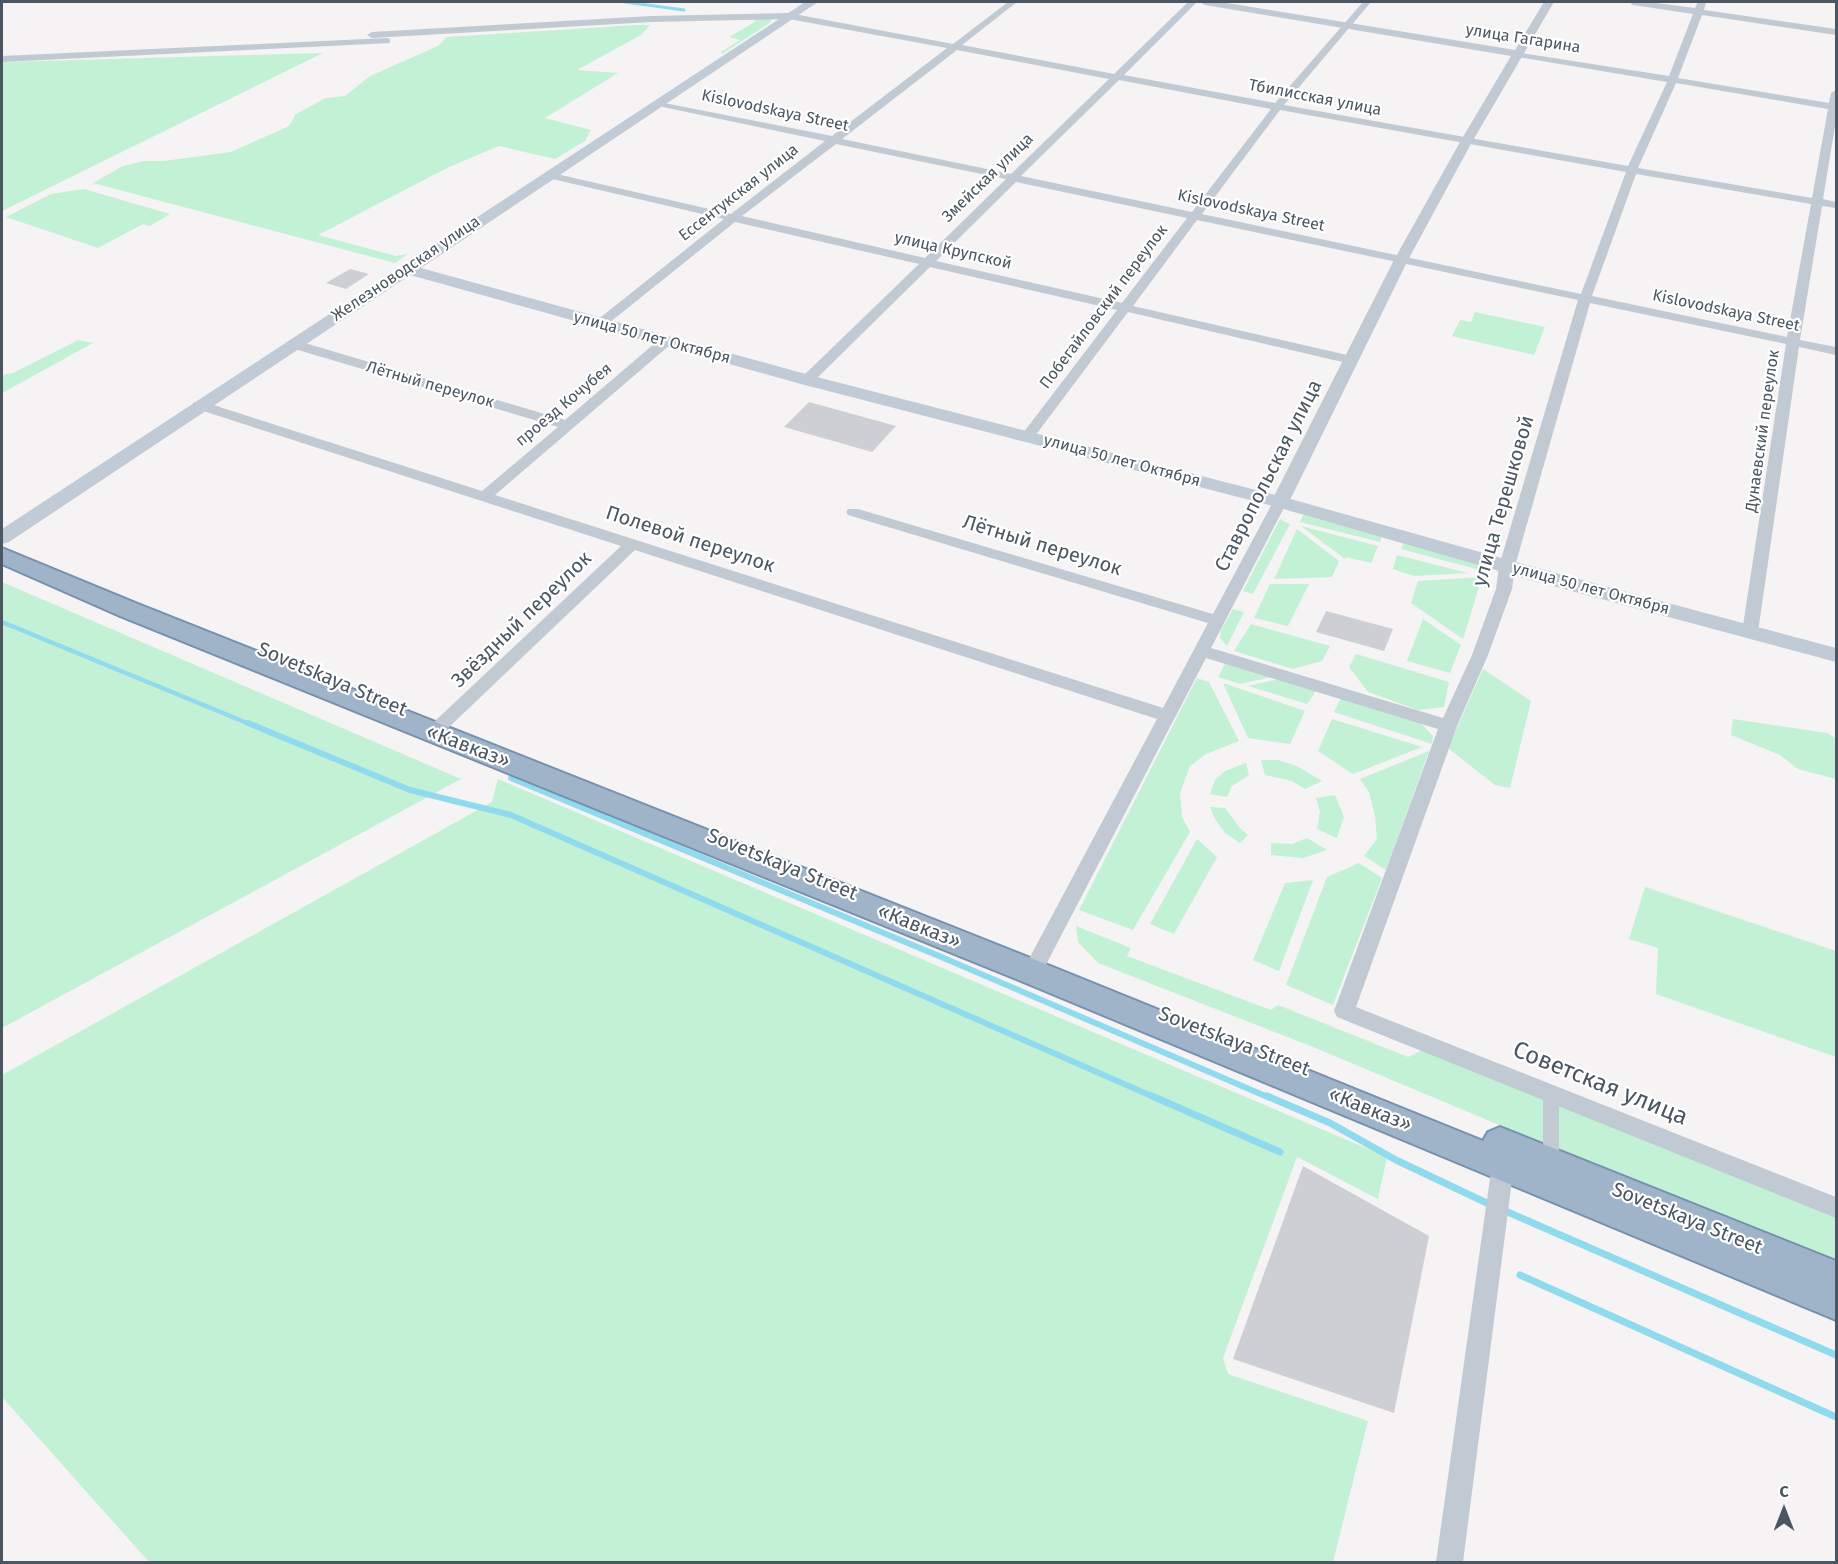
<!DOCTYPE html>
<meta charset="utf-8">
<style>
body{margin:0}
#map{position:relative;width:1838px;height:1564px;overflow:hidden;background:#f5f3f3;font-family:"Fira Sans",sans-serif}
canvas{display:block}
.frame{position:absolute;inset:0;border:3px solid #4a5661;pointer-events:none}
.north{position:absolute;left:1754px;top:1480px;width:60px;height:60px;-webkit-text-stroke:4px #fff;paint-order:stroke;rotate:0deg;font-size:16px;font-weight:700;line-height:24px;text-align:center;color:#4a5661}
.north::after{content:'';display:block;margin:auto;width:21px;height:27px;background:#4a5661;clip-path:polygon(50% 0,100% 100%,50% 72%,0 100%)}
</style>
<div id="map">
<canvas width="1838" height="1564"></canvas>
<div class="frame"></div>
<div class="north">С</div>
</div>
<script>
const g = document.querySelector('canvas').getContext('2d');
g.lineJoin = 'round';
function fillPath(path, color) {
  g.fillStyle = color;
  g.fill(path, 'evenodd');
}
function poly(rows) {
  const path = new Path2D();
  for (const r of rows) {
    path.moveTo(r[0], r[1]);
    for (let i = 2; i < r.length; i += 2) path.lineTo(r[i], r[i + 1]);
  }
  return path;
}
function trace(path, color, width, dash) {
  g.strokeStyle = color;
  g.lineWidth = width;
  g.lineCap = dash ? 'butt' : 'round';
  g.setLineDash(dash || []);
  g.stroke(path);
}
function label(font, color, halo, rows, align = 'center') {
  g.font = font + ' "Fira Sans",sans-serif';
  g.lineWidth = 4.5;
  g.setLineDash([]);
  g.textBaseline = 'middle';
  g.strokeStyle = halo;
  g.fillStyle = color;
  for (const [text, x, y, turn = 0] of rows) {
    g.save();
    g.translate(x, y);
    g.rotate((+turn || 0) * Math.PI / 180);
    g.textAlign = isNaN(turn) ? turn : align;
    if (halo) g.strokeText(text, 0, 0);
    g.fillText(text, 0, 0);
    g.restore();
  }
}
const green = poly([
 [754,18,771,19,771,22,722,54,721,52,740,40,729,37,755,22],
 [637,25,650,25,641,35,577,70,618,73,545,118,591,130,585,141,555,159,499,146,449,167,318,235,396,256,408,254,395,263,93,183,123,166,143,161,164,161,231,152,289,126,296,114,326,98,345,96,370,76,438,46,447,37],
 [323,53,2,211,2,62],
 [84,189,170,214,150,226,143,224,98,248,6,217,51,194],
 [1475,312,1545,327,1534,355,1452,336,1460,320,1471,322],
 [78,340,93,343,2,393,2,375,13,373],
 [1303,515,1382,536,1380,542,1300,522],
 [1280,519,1290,524,1253,594,1243,591],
 [1301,526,1378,546,1371,563,1346,557,1345,559],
 [1297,529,1339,561,1332,577,1274,579],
 [1405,541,1463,557,1481,566,1487,572,1401,549],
 [1397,555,1468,573,1414,576,1393,569],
 [1482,577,1463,639,1411,603,1418,581],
 [2,582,461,779,2,1028],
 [1270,584,1309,584,1288,626,1254,618],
 [1233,609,1244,612,1227,646,1220,638,1221,630],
 [1423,619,1461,645,1450,673,1407,661],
 [1251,624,1330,646,1322,661,1293,669,1234,651],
 [1356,654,1449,682,1444,707,1418,710,1368,692,1349,667],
 [1227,661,1276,676,1240,684,1218,677],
 [1483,669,1531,701,1510,788,1495,785,1448,748],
 [1197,678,1209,682,1239,741,1206,754,1190,766,1180,793,1182,817,1190,832,1133,930,1079,910],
 [1283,678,1318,688,1307,704,1248,686],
 [1223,683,1305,711,1290,744,1248,738],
 [1342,696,1417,719,1433,736,1432,744,1334,712],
 [1332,719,1422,747,1353,774,1318,751],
 [1733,719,1827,733,1836,738,1836,779,1798,769,1780,755,1731,735],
 [1429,751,1386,870,1364,856,1377,839,1375,816,1369,792,1360,779],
 [1261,760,1278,760,1297,766,1322,781,1305,789,1292,781,1265,775],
 [1246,763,1249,775,1232,786,1227,797,1210,794,1215,780,1225,771],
 [498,779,1387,1157,1378,1199,1297,1157,1223,1358,1228,1374,1368,1421,1333,1562,149,1562,2,1397,2,1075,492,802],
 [1335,795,1344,817,1337,838,1317,829,1320,812,1316,798],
 [1210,807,1225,808,1240,828,1248,835,1240,843,1225,833,1215,819],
 [1307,838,1327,850,1303,858,1271,855,1271,843,1292,844],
 [1197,839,1217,857,1174,934,1150,924],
 [1359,863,1382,878,1333,1005,1286,985,1327,877],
 [1313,880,1279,971,1253,960,1285,883],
 [1645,887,1836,951,1836,1057,1656,994,1658,948,1629,939],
 [1076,926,1131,948,1127,956,1271,1010,1278,1005,1408,1057,1427,1048,1836,1215,1836,1266,1313,1047,1098,963,1078,942]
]);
const streamFar3 = poly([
 [625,2,684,10]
]);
const streamFar2 = poly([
 [2,622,252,725]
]);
const streamFar1 = poly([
 [248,723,410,790,511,815,1156,1098],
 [511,778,939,956,1270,1098]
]);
const stream = poly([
 [1152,1096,1280,1152],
 [1267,1096,1330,1123,1396,1160,1491,1205],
 [1503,1210,1836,1355],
 [1520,1275,1836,1417]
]);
const building = poly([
 [350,269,369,274,346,289,326,283],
 [809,402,896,426,872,452,784,427],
 [1326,611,1393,629,1384,651,1316,632],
 [1303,1166,1429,1236,1394,1413,1233,1359]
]);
const pedestrian = poly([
 [1551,1086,1557,1088,1559,1093,1559,1151,1557,1156,1551,1158,1545,1156,1543,1151,1543,1093,1545,1088,1551,1086]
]);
const minor = poly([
 [1008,2,1017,2,962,45,1114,74,1188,2,1197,2,1124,75,1275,103,1363,2,1371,2,1284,105,1628,166,1667,82,1518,57,1515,56,1515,52,1669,76,1693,14,1633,5,1629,2,1648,2,1695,8,1698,2,1706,2,1704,10,1836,29,1836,35,1702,15,1678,78,1829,103,1831,93,1836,90,1836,120,1823,199,1836,202,1836,208,1822,206,1800,340,1836,347,1836,355,1799,347,1758,632,1756,636,1750,637,1744,636,1742,632,1786,344,1590,303,1515,566,1512,589,1488,655,1457,726,1356,1007,1836,1197,1836,1218,1337,1017,1334,1011,1438,729,1206,658,1039,978,1032,980,1025,978,1022,972,1157,719,635,550,446,730,434,730,431,726,434,722,621,546,194,408,192,405,194,402,204,402,482,491,558,427,288,347,287,344,288,341,298,341,565,420,661,338,671,338,672,341,671,344,495,495,1163,708,1208,623,848,515,846,512,848,509,858,509,1213,614,1273,502,1280,498,1287,502,1211,648,1443,718,1472,655,1496,589,1499,566,1578,300,1197,220,1133,306,1356,357,1358,360,1356,363,1351,364,1128,312,1032,440,1027,441,1020,437,1117,310,930,267,812,383,807,384,800,380,802,377,919,264,735,222,604,327,600,328,596,327,594,324,596,321,724,219,548,178,543,175,548,172,731,214,825,141,658,106,654,105,654,101,832,136,947,48,789,19,651,22,372,38,367,35,372,32,651,16,789,13,953,44,1008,2],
 [957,50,1109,79,1011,174,842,139,957,50],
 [1119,80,1271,109,1192,212,1021,176,1119,80],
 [1676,83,1828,109,1812,198,1638,168,1676,83],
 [1280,110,1626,172,1581,294,1202,214,1280,110],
 [836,144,1006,179,925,258,742,216,836,144],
 [1636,174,1811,204,1787,337,1592,296,1636,174],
 [1016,182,1187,218,1122,303,936,261,1016,182],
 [387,38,390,39,390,43,2,62,2,56,387,38],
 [1504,1147,1512,1150,1515,1157,1463,1562,1436,1562,1493,1157,1496,1150,1504,1147]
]);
const tertiary = poly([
 [1200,2,1221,2,1515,50,1544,2,1554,2,1472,142,1408,260,1289,502,1286,506,1280,507,1274,506,1271,502,1394,260,1460,142,1511,56,1205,5,1200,2]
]);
const secondary = poly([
 [805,2,818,2,421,268,813,376,1287,498,1541,569,1836,648,1836,662,1527,579,1273,506,801,384,410,275,9,542,2,544,2,529,805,2]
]);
const trunk = poly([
 [2,548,138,604,1043,963,1483,1141,1488,1132,1500,1127,1836,1261,1836,1320,1021,981,120,616,2,564,2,548]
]);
const farStreetnames = [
 ["улица Гагарина",1523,39,9],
 ["Тбилисская улица",1315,98,11],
 ["Kislovodskaya Street",775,111,12],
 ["Змейская улица",988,178,-44],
 ["Ессентукская улица",739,193,-38],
 ["Kislovodskaya Street",1251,211,12],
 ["улица Крупской",953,251,13],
 ["Железноводская улица",406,269,-34],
 ["Побегайловский переулок",1104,307,-53],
 ["Kislovodskaya Street",1726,311,12],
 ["улица 50 лет Октября",652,338,15],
 ["Лётный переулок",430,385,16],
 ["проезд Кочубея",564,405,-40],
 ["Дунаевский переулок",1763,431,-82],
 ["улица 50 лет Октября",1122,461,15],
 ["улица 50 лет Октября",1591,589,15]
];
const streetNames = [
 ["Ставропольская улица",1269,476,-63],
 ["улица Терешковой",1504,501,-74],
 ["Полевой переулок",690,540,18],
 ["Лётный переулок",1042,546,17],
 ["Звёздный переулок",522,620,-44],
 ["Sovetskaya Street",332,680,23],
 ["«Кавказ»",468,747,21],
 ["Sovetskaya Street",782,865,22],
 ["«Кавказ»",919,927,22],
 ["Sovetskaya Street",1234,1042,21],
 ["«Кавказ»",1370,1110,22],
 ["Sovetskaya Street",1687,1219,22]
];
const nearStreetnames = [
 ["Советская улица",1600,1084,22]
];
fillPath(green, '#c3f1d5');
trace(streamFar3, '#90daee', 3);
trace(streamFar2, '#90daee', 4.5);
trace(streamFar1, '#90daee', 6);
trace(stream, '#90daee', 7);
fillPath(building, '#cdcfd5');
trace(trunk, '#7690ad', 4);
fillPath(pedestrian, '#c1cad2');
fillPath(minor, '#c1cad2');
fillPath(tertiary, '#c1cad2');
fillPath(secondary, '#c1cbd6');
fillPath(trunk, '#9fb4c9');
label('16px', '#4a5661', '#fff', farStreetnames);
label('20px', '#4a5661', '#fff', streetNames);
label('24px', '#4a5661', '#fff', nearStreetnames);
</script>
